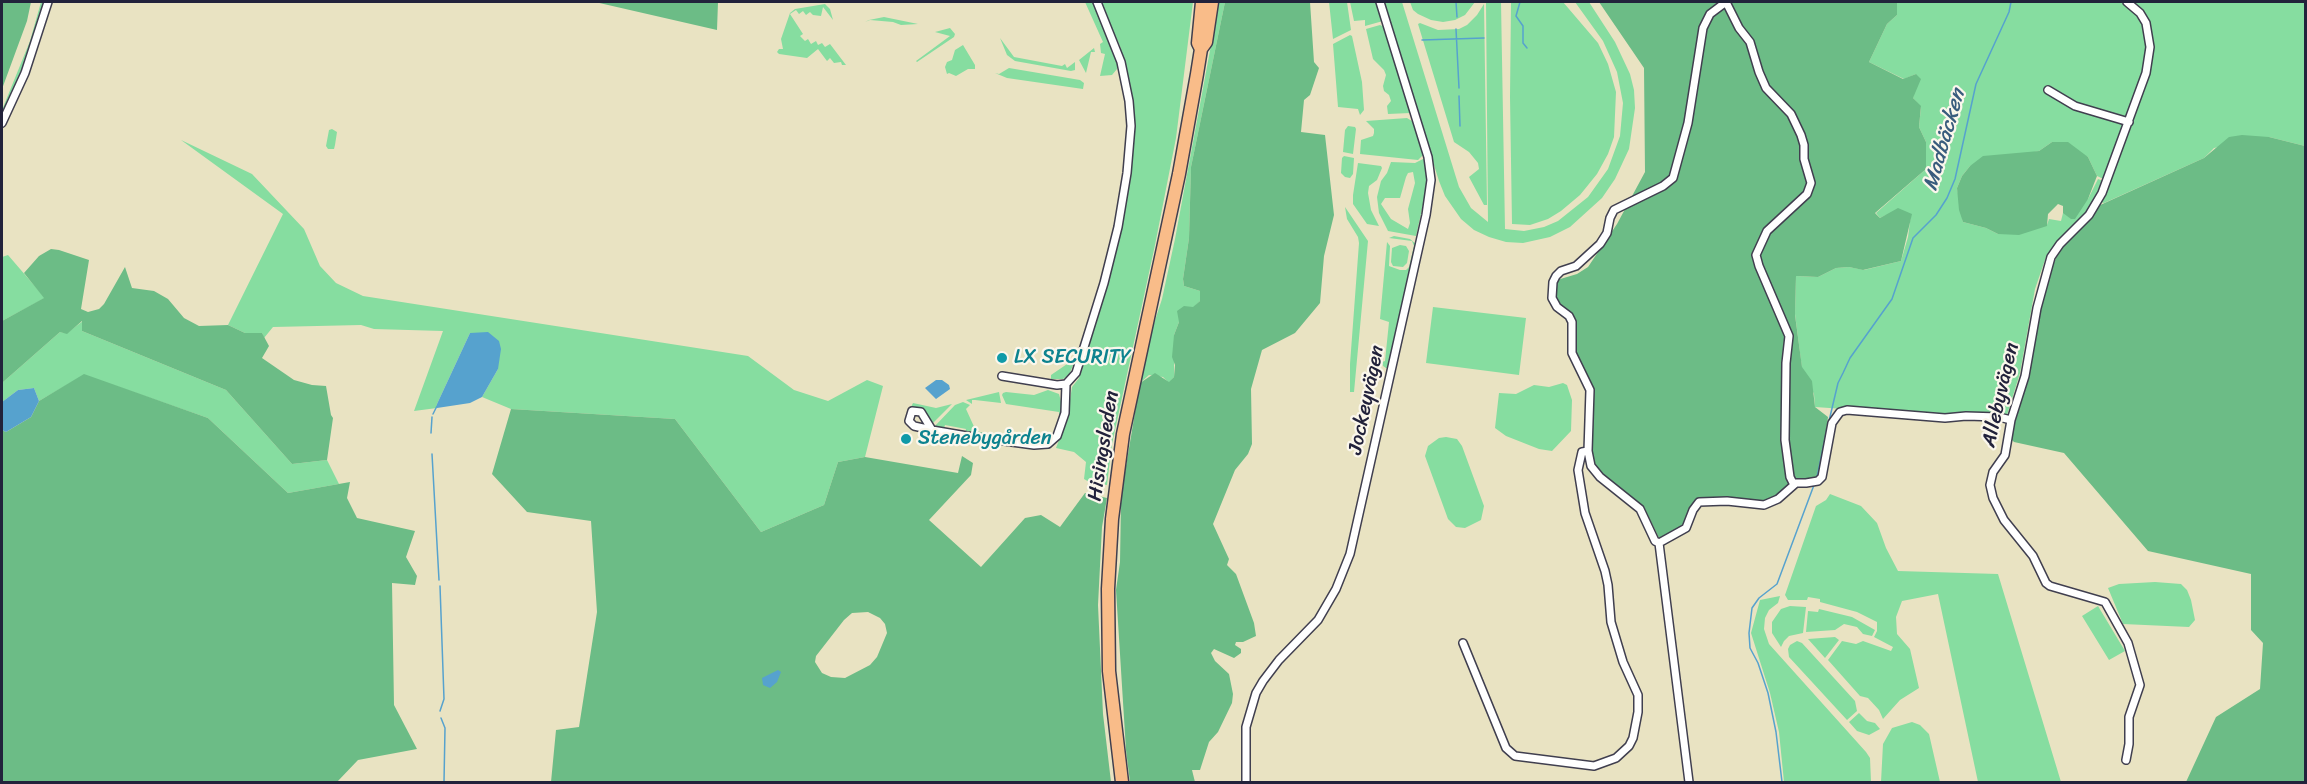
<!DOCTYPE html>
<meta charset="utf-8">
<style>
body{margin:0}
#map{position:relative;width:2307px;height:784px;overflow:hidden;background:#e9e3c2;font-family:Sriracha,sans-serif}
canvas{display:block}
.frame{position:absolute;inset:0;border:3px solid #22223b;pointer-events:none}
</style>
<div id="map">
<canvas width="2307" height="784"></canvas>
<div class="frame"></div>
</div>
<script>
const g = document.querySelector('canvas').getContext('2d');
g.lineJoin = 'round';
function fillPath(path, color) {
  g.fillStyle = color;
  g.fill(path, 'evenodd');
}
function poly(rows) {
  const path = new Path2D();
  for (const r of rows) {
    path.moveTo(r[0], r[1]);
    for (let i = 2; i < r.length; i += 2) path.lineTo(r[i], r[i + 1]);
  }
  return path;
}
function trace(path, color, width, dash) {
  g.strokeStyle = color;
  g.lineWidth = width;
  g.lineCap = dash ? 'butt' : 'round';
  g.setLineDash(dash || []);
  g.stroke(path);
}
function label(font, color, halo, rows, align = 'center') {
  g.font = font + ' Sriracha,sans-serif';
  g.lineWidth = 4.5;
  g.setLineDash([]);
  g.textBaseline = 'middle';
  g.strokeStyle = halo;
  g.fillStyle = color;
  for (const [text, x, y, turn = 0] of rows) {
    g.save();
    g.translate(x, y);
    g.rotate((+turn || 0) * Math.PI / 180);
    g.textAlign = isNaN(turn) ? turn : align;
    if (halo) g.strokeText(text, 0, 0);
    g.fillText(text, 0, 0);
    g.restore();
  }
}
const green = poly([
 [41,2,44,2,27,58,2,115,2,110,30,41],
 [1085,2,1093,2,1117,60,1117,69,1112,75,1100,76,1105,54,1101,53,1100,44,1103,42],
 [1100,2,1193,2,1176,138,1155,245,1112,444,1107,485,1091,483,1084,479,1086,462,1074,452,1056,448,1067,419,1072,387,1079,378,1100,309,1123,219,1131,173,1134,124,1132,100,1120,46],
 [1219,2,1225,2,1191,167,1189,238,1183,279,1184,286,1200,291,1200,301,1179,322,1174,335,1174,377,1169,383,1163,377,1149,375,1140,383,1146,348,1162,299,1175,239],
 [1329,2,1347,2,1351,30,1333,39],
 [1350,2,1378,2,1383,21,1365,26,1365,20,1354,21],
 [1383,2,1402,2,1459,187,1471,208,1488,222,1486,2,1501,2,1505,229,1524,231,1544,227,1558,221,1588,197,1608,169,1620,136,1623,103,1617,72,1603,41,1575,2,1589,2,1615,42,1630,74,1634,90,1635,108,1629,149,1615,179,1602,198,1570,227,1550,237,1523,243,1506,242,1489,237,1474,230,1461,219,1445,196,1439,181],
 [1410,2,1475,2,1465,15,1455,20,1443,22,1431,20,1418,14,1413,10],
 [1511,2,1563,2,1598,43,1608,64,1616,92,1614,137,1608,154,1597,174,1580,195,1561,211,1548,219,1530,225,1512,224,1510,97],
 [1897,2,2305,2,2305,146,2269,137,2214,148,2204,158,2104,203,2100,202,2108,181,2097,176,2088,157,2052,142,2039,151,1970,166,1962,176,1957,188,1963,222,1986,228,1998,234,2047,225,2049,219,2061,221,2063,213,2088,199,2098,179,2103,181,2088,211,2055,244,2046,257,2035,289,2020,373,2007,415,1966,414,1946,416,1815,407,1814,394,1802,368,1795,314,1796,276,1818,277,1836,268,1849,267,1864,270,1901,261,1908,237,1911,214,1886,215,1880,218,1876,213,1926,169,1926,142,1919,127,1921,107,1913,98,1916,74,1904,79,1869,62,1887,24,1897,15],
 [825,4,830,9,833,20,823,7,821,16,813,15,810,12,806,15,803,11,799,14,796,10,790,14,803,34,800,36,805,41,808,39,811,44,816,41,818,45,822,43,825,47,830,44,846,65,842,65,841,62,834,63,830,58,827,61,818,49,807,58,779,54,777,52,779,49,783,49,781,39,790,13,795,9],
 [1484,4,1487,205,1484,205,1469,177,1479,169,1478,163,1469,152,1454,142,1418,24,1420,23,1438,30,1459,29,1467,25,1477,15],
 [884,17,918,24,901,25,893,22,870,20,865,22,869,20],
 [1380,25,1385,27,1410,113,1388,114,1387,106,1391,101,1389,95,1384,91,1383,86,1386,75,1384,70,1373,59,1366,29],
 [950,28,955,34,954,37,917,62,916,61,950,36,935,32],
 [1350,35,1352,36,1362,82,1364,110,1360,115,1358,109,1338,107,1333,44],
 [1000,38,1014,57,1062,66,1065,64,1067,68,1075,62,1075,70,1071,71,1015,61,1007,55],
 [963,45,975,65,975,69,968,69,956,76,949,73,947,74,945,67,947,62,952,60,955,50],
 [1094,48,1095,52,1091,52,1086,73,1079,60],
 [1009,68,1080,80,1084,83,1083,89,1007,78,995,73,999,74],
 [1407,118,1415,123,1424,154,1418,160,1360,154,1361,140,1373,136,1374,133,1374,129,1366,121],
 [1348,126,1355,127,1356,129,1353,154,1343,152,1345,130],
 [332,129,337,132,335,145,334,149,328,149,326,146,329,130],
 [181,140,252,174,304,229,320,266,336,283,363,296,748,356,794,390,828,401,867,380,883,386,865,457,838,462,824,505,761,532,675,419,511,409,482,397,498,369,470,333,437,404,437,408,414,411,443,331,374,329,361,325,273,327,264,338,262,333,245,333,228,325,283,214],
 [1344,156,1354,158,1353,174,1350,178,1345,177,1341,173,1342,158],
 [1425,158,1427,187,1416,236,1388,231,1379,213,1377,197,1381,181,1387,173,1391,162,1415,163],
 [1413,172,1415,183,1408,209,1410,223,1408,229,1391,219,1381,204,1385,198,1400,198,1406,177,1408,173],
 [1358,163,1381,166,1382,168,1377,180,1369,186,1368,193,1371,210,1379,226,1367,224,1353,204,1353,195],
 [1345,207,1368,241,1354,392,1350,392,1350,364,1359,243,1358,237,1347,219],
 [1394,236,1410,239,1416,244,1389,368,1386,368,1383,366,1382,362,1385,361,1389,322,1380,319,1387,242,1390,246,1389,266,1400,270,1406,270,1409,267,1414,246,1412,241,1389,238],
 [1400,245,1406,246,1409,251,1407,263,1403,267,1393,266,1391,262,1392,248],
 [8,255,45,298,2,321,2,257],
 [1433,307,1526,318,1519,375,1426,363],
 [83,321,82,331,226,390,292,464,327,460,339,484,288,493,208,418,84,375,39,401,34,388,18,390,2,402,2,383,60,332,67,333],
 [1078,353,1069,375,1063,379,1051,379,1051,375,1070,362,1074,355],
 [1563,383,1567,385,1572,400,1571,431,1552,451,1539,449,1506,436,1495,428,1499,393,1516,394,1534,385,1549,387],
 [1048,390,1059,394,1063,409,1059,420,1059,412,1006,404,1002,395,1003,393,1006,392,1034,395],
 [999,392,1001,403,975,400,972,400,972,404,966,400],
 [963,402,970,405,966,409,976,431,1005,438,965,433,966,429,945,425,944,429,934,427,955,405],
 [913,403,936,408,952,404,932,424,925,410,917,407,911,407],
 [1446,437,1457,439,1462,446,1484,506,1481,520,1465,528,1456,527,1448,519,1425,456,1428,446,1439,438],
 [1830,494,1861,506,1877,523,1886,548,1898,571,1998,574,2061,782,1978,782,1938,594,1902,601,1896,617,1897,634,1910,649,1919,688,1900,700,1883,719,1879,710,1868,698,1860,696,1828,660,1842,641,1856,644,1863,641,1891,651,1893,647,1874,637,1877,631,1877,622,1857,612,1820,602,1820,599,1808,597,1807,600,1788,600,1785,595,1816,506,1826,500],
 [2155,582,2181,584,2187,590,2191,600,2195,620,2189,627,2123,624,2108,588,2119,584],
 [1780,596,1778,603,1769,610,1765,618,1764,629,1769,644,1866,752,1870,758,1871,782,1784,782,1779,732,1770,693,1751,633,1760,600],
 [1790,606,1806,607,1803,633,1789,636,1784,641,1781,647,1772,633,1772,622,1781,609],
 [2098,606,2125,651,2109,660,2082,616],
 [1819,609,1852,617,1875,630,1872,636,1863,634,1857,627,1844,624,1835,630,1806,632,1808,611,1818,612],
 [1835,637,1839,640,1825,658,1808,639],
 [1797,641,1802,643,1855,701,1857,711,1847,720,1789,657,1788,649,1790,645],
 [1859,713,1867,721,1875,723,1880,729,1869,735,1857,731,1849,722],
 [1912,722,1920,725,1929,734,1940,782,1881,782,1883,744,1892,728]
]);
const forest = poly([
 [2,2,31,2,27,21,2,89],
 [595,2,718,2,717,30],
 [1225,2,1310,2,1314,62,1319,68,1310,95,1304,100,1301,132,1325,135,1334,215,1324,256,1320,303,1295,333,1262,350,1251,389,1252,444,1248,454,1235,470,1213,524,1229,559,1227,565,1236,574,1254,623,1256,636,1243,642,1236,642,1235,645,1241,649,1241,653,1234,658,1214,649,1211,653,1215,661,1229,674,1233,694,1232,703,1218,732,1209,742,1200,770,1192,770,1195,782,1130,782,1126,750,1116,590,1120,562,1121,502,1125,472,1140,383,1155,373,1169,382,1174,377,1175,365,1172,357,1174,335,1179,322,1177,311,1184,306,1193,307,1200,301,1200,291,1184,286,1183,279,1189,238,1191,167],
 [1599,2,1897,2,1897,15,1887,24,1869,62,1903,79,1916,74,1921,79,1913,98,1921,106,1919,127,1926,142,1926,169,1875,213,1880,218,1898,208,1912,214,1901,261,1863,270,1849,267,1836,268,1818,277,1796,276,1795,315,1802,367,1812,381,1815,407,1828,417,1820,476,1817,479,1789,485,1778,496,1766,503,1708,497,1697,500,1691,506,1683,526,1659,538,1644,507,1609,480,1596,466,1592,455,1594,395,1575,354,1577,340,1575,322,1555,297,1557,280,1577,274,1588,267,1617,224,1645,172,1644,68],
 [2242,135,2269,137,2305,146,2305,782,2186,782,2216,717,2260,689,2263,643,2251,630,2251,574,2148,551,2064,453,2014,442,2010,438,2034,331,2049,275,2060,248,2098,206,2204,158,2229,137],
 [2052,142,2068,142,2088,157,2097,176,2088,199,2075,219,2071,219,2063,213,2063,206,2058,204,2048,214,2047,226,2019,235,1998,234,1986,228,1963,222,1959,210,1957,188,1962,176,1970,166,1983,156,2039,151],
 [51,249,59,250,89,260,81,309,88,312,99,309,104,304,125,267,132,288,154,291,168,299,184,318,199,326,228,325,245,333,262,333,269,346,262,358,294,380,312,385,326,386,331,415,333,418,327,460,292,464,226,390,82,331,82,321,67,334,60,332,2,383,2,321,44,298,24,273,39,256],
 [84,374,208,418,288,493,350,482,347,498,357,518,415,531,406,557,417,576,415,585,392,583,394,705,417,749,358,760,337,782,2,782,2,430,6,432,31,417,39,401],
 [511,409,675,419,761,532,824,505,838,462,865,457,958,473,962,456,973,463,971,475,929,520,981,567,1025,518,1041,515,1060,527,1085,493,1107,498,1102,527,1098,605,1103,714,1111,782,551,782,556,730,579,727,597,612,591,521,527,512,492,474],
 [868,612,880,618,885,624,887,633,877,657,870,665,845,678,831,677,822,673,815,662,816,656,844,620,852,613]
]);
const water = poly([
 [488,332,499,341,501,349,498,369,482,397,470,403,437,408,437,404,470,333],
 [936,380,942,380,949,385,950,389,936,399,925,388],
 [34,388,39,401,31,417,6,432,2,430,2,402,18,390],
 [778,670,781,672,777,682,770,688,763,685,762,678]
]);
const stream = poly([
 [1456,2,1457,17],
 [1520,2,1516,16,1523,26,1523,43,1527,48],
 [1456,29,1459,88],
 [1422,40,1484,38],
 [1459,96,1460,126],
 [433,414,437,406],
 [1829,421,1838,383,1843,373,1850,358,1892,299,1913,238,1936,215,1947,198,1955,179,1976,84,2009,12,2011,2],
 [431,433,432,417],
 [432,454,439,580],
 [1817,477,1827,429],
 [440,586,444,699,440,711],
 [441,718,445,728,444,782],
 [1782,782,1776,732,1768,693,1758,663,1750,648,1749,633,1752,608,1759,598,1777,584,1814,485]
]);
const street = poly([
 [1726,2,1710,14,1703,28,1688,123,1673,178,1663,186,1614,210,1610,218,1607,233,1600,244,1576,266,1561,271,1556,276,1553,282,1552,298,1557,307,1569,316,1572,322,1572,353,1590,390,1588,451,1591,466,1600,477,1640,509,1655,541,1659,543,1686,528,1693,510,1699,502,1727,501,1764,505,1778,499,1795,484],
 [1726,2,1739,28,1750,42,1759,72,1766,88,1791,114,1801,135,1804,145,1804,159,1811,183,1807,194,1767,231,1756,255,1759,266,1789,336,1786,363,1785,440,1790,477,1793,483,1806,483,1818,481,1822,477,1832,423,1840,412,1847,410,1945,418,1966,416,1999,417,2011,420],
 [2048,90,2075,106,2129,122],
 [2,123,25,73,48,2],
 [1002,376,1057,385,1066,384,1076,373,1104,283,1118,227,1127,173,1131,126,1129,101,1121,62,1097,2],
 [932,430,921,412,912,411,909,421,914,426,932,430,967,436,1034,445,1048,444,1057,436,1065,413,1066,384],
 [1659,543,1689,782],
 [1463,643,1506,748,1515,756,1594,766,1616,758,1629,746,1633,738,1638,712,1638,695,1623,662,1611,622,1608,585,1605,571,1585,513,1578,470,1582,452,1588,451],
 [2126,760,2129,744,2129,717,2140,685,2128,643,2105,602,2050,586,2046,583,2033,556,2004,520,1993,498,1990,485,1993,472,2005,455,2011,420,2025,376,2037,308,2051,257,2060,244,2089,215,2102,193,2146,73,2150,47,2146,23,2140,13,2127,2],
 [1246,782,1246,727,1256,693,1263,681,1279,660,1318,620,1336,589,1350,554,1426,215,1431,180,1428,157,1380,2]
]);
const highway = poly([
 [1201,49,1206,42,1212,2],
 [1122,782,1109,671,1108,589,1112,519,1123,434,1179,174,1197,74,1201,49,1198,43,1202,2]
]);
const markers = [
 [1002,358,6,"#0f9aa8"],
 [906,439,6,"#0f9aa8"]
];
const cultureNames = [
 ["LX SECURITY",1014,358],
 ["Stenebygården",918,439]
];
const streetNames = [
 ["Allebyvägen",2001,395,-77],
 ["Jockeyvägen",1367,400,-78],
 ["Hisingsleden",1104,446,-81]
];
const waterNames = [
 ["Madbäcken",1945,140,-74]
];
fillPath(green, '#86dda0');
fillPath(forest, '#6cbc86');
fillPath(water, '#56a2ce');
trace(stream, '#56a2ce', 1.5);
trace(street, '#403f4f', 10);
trace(highway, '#403f4f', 15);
trace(street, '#fff', 7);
trace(highway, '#f9bc89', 12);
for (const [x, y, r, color] of markers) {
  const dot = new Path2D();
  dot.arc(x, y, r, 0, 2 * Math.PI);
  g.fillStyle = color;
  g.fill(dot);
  trace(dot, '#fbf7ec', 2);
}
label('20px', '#0d838f', '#fbf7ec', cultureNames, 'left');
label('20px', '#22223b', '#fbf7ec', streetNames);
label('italic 21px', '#395c7d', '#fbf7ec', waterNames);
</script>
